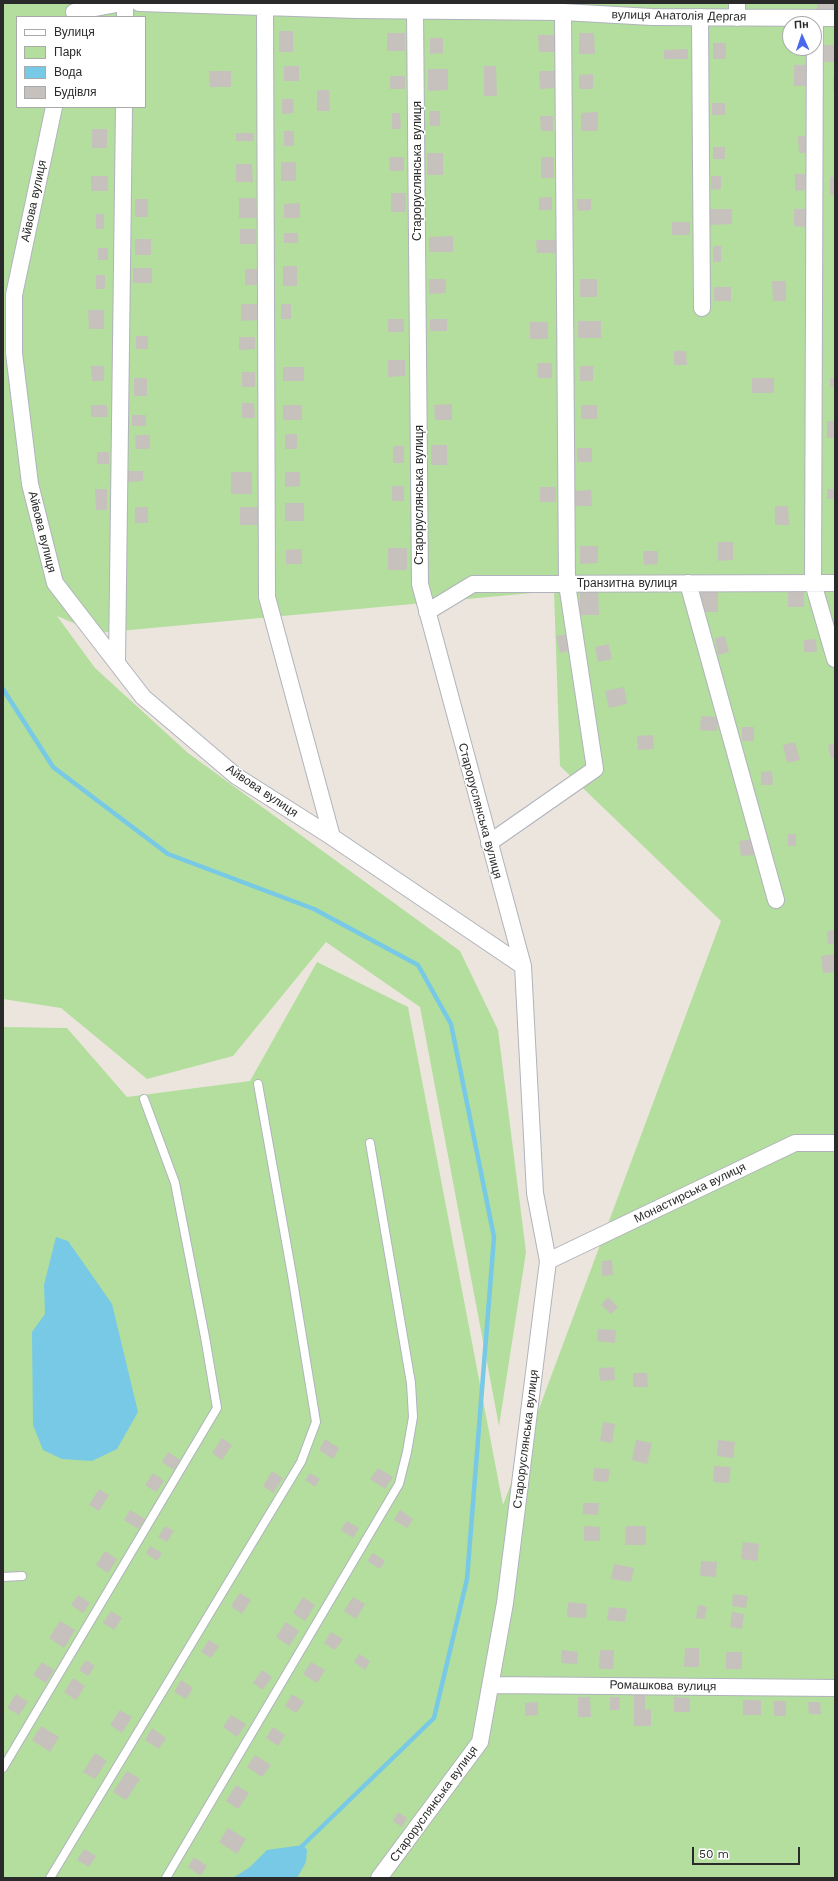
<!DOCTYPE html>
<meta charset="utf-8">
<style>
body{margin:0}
#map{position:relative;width:838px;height:1881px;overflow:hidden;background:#ebe5dd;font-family:"Work Sans",sans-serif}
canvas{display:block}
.frame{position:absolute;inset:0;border:4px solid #2a2a2a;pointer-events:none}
.legend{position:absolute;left:16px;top:16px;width:130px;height:92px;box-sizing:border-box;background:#fff;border:1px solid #aaa;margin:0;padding:5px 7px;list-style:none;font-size:12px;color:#2a2a2a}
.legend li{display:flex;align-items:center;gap:8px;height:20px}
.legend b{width:20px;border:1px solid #aaa}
.north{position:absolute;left:782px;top:16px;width:40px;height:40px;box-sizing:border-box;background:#fff;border:1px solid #aaa;border-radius:50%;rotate:357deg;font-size:11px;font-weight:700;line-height:16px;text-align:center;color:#2a2a2a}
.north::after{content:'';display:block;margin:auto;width:14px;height:18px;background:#4868ed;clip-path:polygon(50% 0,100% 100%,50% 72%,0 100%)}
.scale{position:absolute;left:692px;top:1847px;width:108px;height:18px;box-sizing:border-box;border:2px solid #2a2a2a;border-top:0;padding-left:5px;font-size:12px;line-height:14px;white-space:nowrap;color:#2a2a2a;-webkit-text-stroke:3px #fff;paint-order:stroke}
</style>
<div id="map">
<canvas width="838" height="1881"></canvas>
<div class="frame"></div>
<ul class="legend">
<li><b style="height:5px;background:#fff"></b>Вулиця</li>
<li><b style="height:11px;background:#b3de9d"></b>Парк</li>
<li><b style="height:11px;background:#77c9e6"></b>Вода</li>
<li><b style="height:11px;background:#c6c1bc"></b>Будівля</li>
</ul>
<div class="north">Пн</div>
<div class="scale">50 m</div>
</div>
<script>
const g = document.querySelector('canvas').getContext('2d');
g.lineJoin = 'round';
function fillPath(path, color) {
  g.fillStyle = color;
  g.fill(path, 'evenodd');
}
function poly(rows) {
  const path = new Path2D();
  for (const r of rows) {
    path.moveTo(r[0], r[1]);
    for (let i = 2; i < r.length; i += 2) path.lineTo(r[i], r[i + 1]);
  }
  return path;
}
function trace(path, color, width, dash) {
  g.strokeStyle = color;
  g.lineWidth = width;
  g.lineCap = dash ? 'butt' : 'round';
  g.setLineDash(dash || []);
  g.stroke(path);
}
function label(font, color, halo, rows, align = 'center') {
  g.font = font + ' "Work Sans",sans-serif';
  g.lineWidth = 3;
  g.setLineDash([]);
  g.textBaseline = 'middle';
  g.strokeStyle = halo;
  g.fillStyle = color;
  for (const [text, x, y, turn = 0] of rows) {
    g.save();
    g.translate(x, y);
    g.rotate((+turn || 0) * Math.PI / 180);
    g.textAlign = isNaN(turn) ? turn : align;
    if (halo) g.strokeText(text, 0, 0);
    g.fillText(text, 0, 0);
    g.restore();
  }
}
const green = poly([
 [3,3,835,3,835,1878,3,1878,3,1027,67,1028,127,1097,250,1081,317,962,408,1007,503,1505,721,921,560,766,554,591,97,633,57,616,95,668,188,753,460,951,498,1030,526,1252,499,1426,420,1007,326,942,233,1056,147,1079,61,1008,3,999],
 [17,17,145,17,145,107,17,107],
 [790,24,814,24,814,48,790,48]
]);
const water = poly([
 [56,1237,68,1241,112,1304,138,1412,117,1449,92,1461,62,1459,43,1450,33,1425,32,1332,45,1314,44,1285],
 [303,1845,307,1850,306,1862,297,1878,233,1878,250,1867,267,1850]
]);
const stream = poly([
 [3,689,53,767,168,854,314,909,418,965,451,1024,494,1237,467,1579,434,1718,299,1849]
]);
const building = poly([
 [817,3,834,3,834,10,817,10],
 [279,31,293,31,293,52,279,52],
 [387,33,405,33,405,51,387,51],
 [579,33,594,33,595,54,579,54],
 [538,35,555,35,556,52,539,52],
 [430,38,443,38,443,53,430,54],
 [713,43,726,43,726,59,713,59],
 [824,45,835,45,835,62,824,62],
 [794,48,808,48,808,51,795,52],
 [688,49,688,59,664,59,664,50],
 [794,65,807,65,808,86,794,86],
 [284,66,299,66,299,81,284,81],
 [484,66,496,66,497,96,484,96],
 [428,69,448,69,448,90,428,91],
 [209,71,231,71,231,87,210,87],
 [539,71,555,71,555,88,540,89],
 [593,74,593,89,579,89,579,75],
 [390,76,405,76,405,89,390,89],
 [833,78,835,78,835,91,833,91],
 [317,90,329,90,330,111,317,111],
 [282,99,293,99,294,113,282,114],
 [712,103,725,103,725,115,712,115],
 [429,111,440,111,440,126,430,126],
 [598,112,598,131,581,131,581,113],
 [392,113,400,113,401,129,392,129],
 [540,116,553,116,553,131,541,131],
 [92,129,107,129,107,148,92,148],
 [284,131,294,131,294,146,284,146],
 [236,133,254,133,254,141,236,141],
 [798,136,811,136,811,153,799,153],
 [713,147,725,147,725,159,713,159],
 [427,153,443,153,443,175,427,175],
 [389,157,404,157,404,171,390,171],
 [541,157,554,157,554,178,541,178],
 [281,162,296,162,296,181,281,181],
 [236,164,252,164,253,182,236,182],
 [795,174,805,174,805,190,795,191],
 [91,176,108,176,108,191,91,191],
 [711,176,721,176,721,189,711,190],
 [830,177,835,177,835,195,830,195],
 [391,193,406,193,406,212,391,212],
 [552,197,552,210,539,210,539,198],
 [239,198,256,198,257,218,239,218],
 [135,199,148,199,148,217,135,217],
 [577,199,591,199,591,210,577,211],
 [300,203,300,218,284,218,284,204],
 [710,209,732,209,732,224,710,225],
 [794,209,806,209,806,227,794,226],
 [96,214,104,214,104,229,96,229],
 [672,222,690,222,690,235,672,235],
 [240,229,256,229,256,244,240,244],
 [284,233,298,233,298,243,284,243],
 [453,236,453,252,429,252,429,237],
 [135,239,151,239,151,255,135,255],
 [536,240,559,240,559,253,537,253],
 [713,246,721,246,721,262,713,262],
 [98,248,108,248,108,260,98,260],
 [283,266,297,266,297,286,283,286],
 [133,268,152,268,152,283,133,283],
 [245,269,257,269,257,285,245,285],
 [96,275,105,275,105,289,96,289],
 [429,279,446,279,446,293,429,294],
 [580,279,597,279,597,297,580,297],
 [772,281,786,281,786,301,773,301],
 [714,287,731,287,731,301,714,301],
 [241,304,257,304,257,320,241,321],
 [281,304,291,304,291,319,281,319],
 [88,310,104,310,104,329,89,329],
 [388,319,404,319,404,332,388,332],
 [430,319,447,319,447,331,430,331],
 [578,321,601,321,601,338,578,338],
 [530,322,548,322,548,339,530,339],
 [136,336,148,336,148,349,136,349],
 [239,337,255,337,255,349,239,350],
 [674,351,686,351,687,365,674,365],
 [388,360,405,360,405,376,388,377],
 [537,363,552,363,552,378,538,378],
 [91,366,104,366,104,381,92,381],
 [580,366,593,366,593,381,580,381],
 [283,367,304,367,304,381,283,381],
 [242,372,255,372,255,387,242,387],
 [134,378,147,378,147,396,134,396],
 [752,378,774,378,774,393,752,393],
 [830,378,835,378,835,387,830,387],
 [242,403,254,403,255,418,242,418],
 [452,404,452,420,435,420,434,405],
 [91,405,107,405,108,417,91,417],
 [283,405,302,405,302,420,283,420],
 [581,405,597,405,597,419,581,419],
 [132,415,146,415,146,426,132,426],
 [827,421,835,421,835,438,827,438],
 [285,434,297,434,297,449,285,449],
 [135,435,150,435,150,449,136,449],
 [431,445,447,445,447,465,431,465],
 [393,446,404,446,404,463,393,463],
 [577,448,592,448,592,462,577,462],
 [97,452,109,452,109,464,97,464],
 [128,471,143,471,143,481,128,482],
 [231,472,252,472,252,494,231,494],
 [285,472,300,472,300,486,285,487],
 [392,486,404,486,404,501,392,501],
 [540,487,556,487,556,502,540,502],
 [95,489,107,489,107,510,96,510],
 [827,489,835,489,835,499,827,499],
 [591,490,592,506,574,506,574,491],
 [285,503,304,503,304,521,285,521],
 [775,506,788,506,789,525,775,525],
 [135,507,148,507,148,523,135,523],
 [240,507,262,507,262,525,240,525],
 [718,542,733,542,733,560,718,561],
 [580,546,598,546,598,563,580,564],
 [388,548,407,548,407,570,388,570],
 [302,549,302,564,286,564,286,550],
 [643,551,658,551,658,564,644,565],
 [580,591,598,591,599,615,580,615],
 [788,591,804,591,804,607,788,607],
 [700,592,718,592,718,612,700,612],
 [568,634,572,650,560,653,556,636],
 [725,636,729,652,718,655,715,638],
 [816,639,817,652,804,652,804,640],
 [609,644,612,659,598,662,595,647],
 [624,687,627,704,609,708,605,691],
 [701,716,718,717,717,731,700,730],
 [742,727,754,727,754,741,742,741],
 [653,735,654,749,638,750,637,736],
 [795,742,800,760,787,763,783,745],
 [835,743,835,758,831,759,828,745],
 [772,771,773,785,761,785,761,772],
 [788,834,796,834,796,846,788,846],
 [753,839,755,855,741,856,739,841],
 [835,930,835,943,828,944,827,931],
 [835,954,835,972,823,973,821,956],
 [612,1260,613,1275,602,1276,602,1261],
 [608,1297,618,1307,611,1314,601,1305],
 [598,1329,616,1330,615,1343,597,1341],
 [614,1367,615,1380,600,1381,599,1368],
 [633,1373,647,1373,648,1387,633,1387],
 [603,1422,615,1424,612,1443,600,1441],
 [222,1438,232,1445,222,1460,212,1453],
 [325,1439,339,1448,333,1459,319,1450],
 [636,1440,652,1443,647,1464,632,1460],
 [718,1440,735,1442,733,1458,717,1456],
 [168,1452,180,1460,174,1470,162,1462],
 [714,1466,731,1467,729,1483,713,1482],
 [378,1468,393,1477,385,1489,370,1479],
 [594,1468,610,1469,608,1482,593,1481],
 [272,1471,283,1478,273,1493,263,1486],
 [153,1473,164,1481,156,1492,145,1485],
 [310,1473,320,1479,315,1487,305,1480],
 [99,1489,109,1495,99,1511,89,1505],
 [583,1503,599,1503,598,1515,583,1514],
 [130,1510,145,1519,138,1529,124,1520],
 [400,1510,413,1519,407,1528,394,1520],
 [347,1521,359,1528,353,1538,341,1530],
 [165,1526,174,1531,167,1542,158,1537],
 [584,1526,600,1527,600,1541,584,1541],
 [626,1526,646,1526,646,1545,625,1545],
 [743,1542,759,1544,757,1561,741,1559],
 [150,1546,162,1553,157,1561,146,1553],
 [105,1551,117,1559,108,1573,96,1565],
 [373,1553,385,1561,380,1569,367,1561],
 [701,1561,717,1562,716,1577,700,1576],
 [614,1564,634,1568,631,1582,611,1579],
 [240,1593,251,1600,242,1614,231,1606],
 [733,1594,748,1596,746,1608,732,1606],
 [78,1595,90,1603,83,1613,71,1605],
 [303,1597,315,1605,305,1621,293,1613],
 [353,1597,365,1604,356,1619,344,1611],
 [568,1602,587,1604,586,1618,567,1617],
 [698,1605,707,1607,705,1619,696,1618],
 [609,1607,627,1609,625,1622,607,1620],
 [111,1611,122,1618,114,1630,103,1623],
 [732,1612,744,1614,742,1629,730,1627],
 [60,1621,75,1630,64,1648,49,1638],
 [286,1622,299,1631,289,1646,276,1637],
 [331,1632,343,1639,335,1650,324,1643],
 [209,1640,219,1646,211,1658,201,1652],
 [685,1648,699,1648,699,1667,684,1667],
 [562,1650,578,1652,577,1664,561,1663],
 [600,1650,614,1650,613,1669,599,1669],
 [726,1652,742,1652,742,1669,726,1669],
 [359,1654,370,1661,365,1670,354,1662],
 [86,1660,95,1666,88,1676,79,1670],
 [42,1662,54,1670,46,1683,33,1675],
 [311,1662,325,1670,317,1683,303,1674],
 [262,1670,272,1677,263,1690,253,1683],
 [73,1678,85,1686,76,1700,64,1692],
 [181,1680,193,1688,186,1699,174,1692],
 [645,1692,645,1710,651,1709,651,1726,634,1726,634,1693],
 [16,1694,28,1702,19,1715,7,1708],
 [292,1694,304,1702,296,1713,285,1706],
 [578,1697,590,1697,591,1717,578,1717],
 [610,1697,620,1697,619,1710,610,1710],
 [674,1697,690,1698,690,1712,674,1712],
 [743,1700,761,1700,761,1715,743,1715],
 [774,1701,786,1701,786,1716,774,1716],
 [538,1702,538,1715,525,1716,525,1703],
 [808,1702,820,1702,821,1714,809,1714],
 [120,1710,132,1717,122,1733,110,1725],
 [231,1715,246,1724,237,1737,223,1727],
 [41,1726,59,1737,50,1752,32,1740],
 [273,1727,285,1735,278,1746,266,1738],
 [152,1728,166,1738,159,1749,145,1740],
 [95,1753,107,1761,95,1779,83,1772],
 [255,1755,271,1765,262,1777,247,1767],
 [127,1771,140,1779,126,1800,113,1792],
 [236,1785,249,1793,238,1809,226,1801],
 [398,1812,407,1818,402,1827,393,1821],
 [228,1828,246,1839,237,1854,219,1842],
 [84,1849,96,1856,89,1867,77,1860],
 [194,1857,207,1866,201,1876,188,1867]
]);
const service = poly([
 [3,1577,22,1576],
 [3,1768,217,1408,205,1337,175,1183,144,1099],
 [50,1878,301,1462,316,1422,292,1275,258,1084],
 [166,1878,399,1484,407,1452,413,1417,411,1383,370,1143]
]);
const minor = poly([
 [139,3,357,10,563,12,652,17,835,18],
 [265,8,267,597,332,837],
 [415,10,420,584,523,966],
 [74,12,122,3],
 [125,17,125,3],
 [700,17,702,308],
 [737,18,737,3],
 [815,18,813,583,835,659],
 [54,107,14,295,14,353,30,484,55,583,143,697,236,776,332,837,523,966,535,1193,548,1261,505,1603,480,1742,379,1878],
 [688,583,776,900],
 [427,612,473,584,835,583],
 [117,662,124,107],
 [489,843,595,769,567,584,563,12],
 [548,1261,795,1143,835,1143],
 [491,1685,835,1688]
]);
const streetNames = [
 ["вулиця Анатолія Дергая",679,16,1],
 ["Староруслянська вулиця",417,171,-90],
 ["Айвова вулиця",34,201,-78],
 ["Староруслянська вулиця",419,495,-90],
 ["Айвова вулиця",42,532,76],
 ["Транзитна вулиця",627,583],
 ["Айвова вулиця",262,791,34],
 ["Староруслянська вулиця",480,811,75],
 ["Монастирська вулиця",690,1193,-26],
 ["Староруслянська вулиця",526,1439,-83],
 ["Ромашкова вулиця",663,1686,1],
 ["Староруслянська вулиця",434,1804,-54]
];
fillPath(green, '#b3de9d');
fillPath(water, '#77c9e6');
trace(stream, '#77c9e6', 4.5);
fillPath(building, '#c6c1bc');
trace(service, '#b0b3bc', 10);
trace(minor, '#b0b3bc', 18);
trace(service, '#fff', 8);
trace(minor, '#fff', 16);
label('12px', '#2a2a2a', '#fff', streetNames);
</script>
